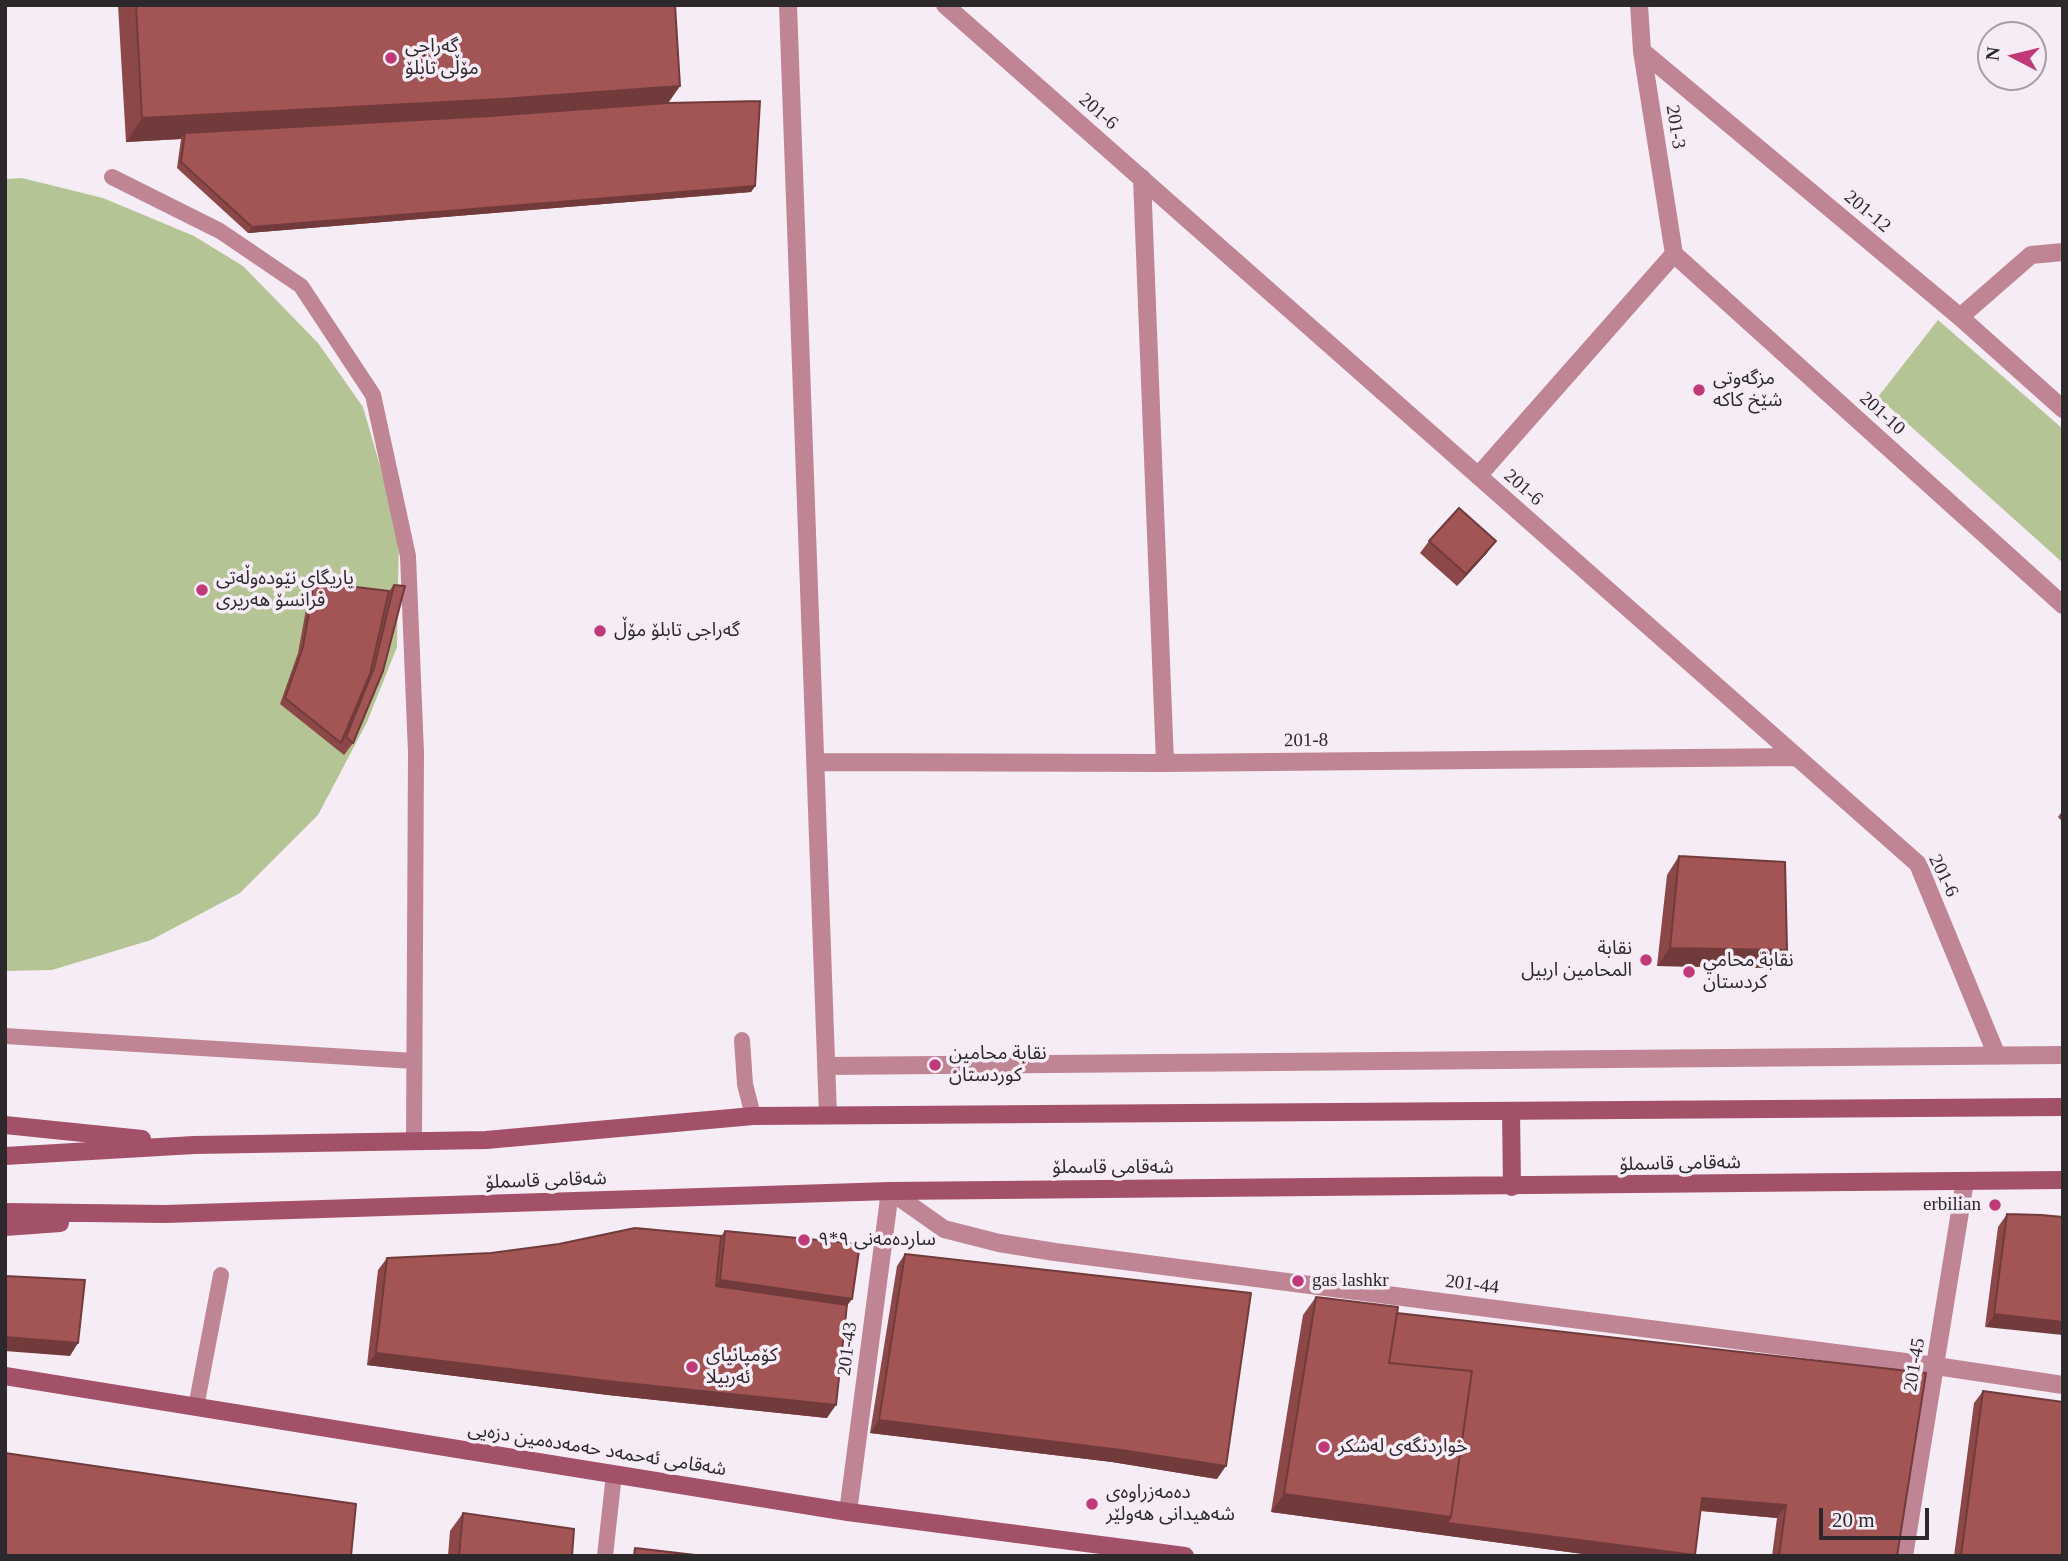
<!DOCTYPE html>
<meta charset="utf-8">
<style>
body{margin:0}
#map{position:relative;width:2068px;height:1561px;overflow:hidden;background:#f5ecf5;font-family:"Times New Roman",serif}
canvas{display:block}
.frame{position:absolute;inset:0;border:7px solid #2c282b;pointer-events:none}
.north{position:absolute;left:1977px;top:21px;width:70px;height:70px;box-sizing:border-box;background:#f5ecf5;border:2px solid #a59ea4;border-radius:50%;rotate:277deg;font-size:19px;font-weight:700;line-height:28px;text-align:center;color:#2c282b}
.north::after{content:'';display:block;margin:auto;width:24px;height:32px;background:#c03a7a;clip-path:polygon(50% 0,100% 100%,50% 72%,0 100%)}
.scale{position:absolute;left:1819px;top:1508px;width:110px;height:32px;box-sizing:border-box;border:4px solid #2c282b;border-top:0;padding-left:9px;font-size:21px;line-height:24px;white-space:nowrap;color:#2c282b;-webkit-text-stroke:5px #f5ecf5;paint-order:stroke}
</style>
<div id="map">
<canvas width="2068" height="1561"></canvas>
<div class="frame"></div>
<div class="north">N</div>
<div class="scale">20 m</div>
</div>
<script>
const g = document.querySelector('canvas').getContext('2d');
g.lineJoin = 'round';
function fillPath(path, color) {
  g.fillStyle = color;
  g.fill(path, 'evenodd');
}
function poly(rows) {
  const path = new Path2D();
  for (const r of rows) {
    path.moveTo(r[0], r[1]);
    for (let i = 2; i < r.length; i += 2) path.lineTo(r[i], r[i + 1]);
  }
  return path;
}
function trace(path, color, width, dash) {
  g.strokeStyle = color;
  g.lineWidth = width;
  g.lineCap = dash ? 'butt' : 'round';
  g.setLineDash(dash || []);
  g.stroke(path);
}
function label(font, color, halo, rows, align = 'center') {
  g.font = font + ' "Times New Roman","Noto Sans Arabic",serif';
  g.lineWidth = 7;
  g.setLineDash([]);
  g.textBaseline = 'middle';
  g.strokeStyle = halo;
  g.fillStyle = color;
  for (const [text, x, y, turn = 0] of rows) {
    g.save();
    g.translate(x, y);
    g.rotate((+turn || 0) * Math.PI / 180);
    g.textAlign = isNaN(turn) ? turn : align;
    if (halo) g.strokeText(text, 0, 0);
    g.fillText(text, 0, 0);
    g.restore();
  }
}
const green = poly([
 [22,178,103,198,194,236,243,266,318,343,363,407,399,532,397,647,367,722,318,815,240,893,151,940,52,970,5,971,5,179],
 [1938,320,2063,429,2063,563,1878,397]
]);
const lane = poly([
 [112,177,220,231,301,286,373,395,408,556,416,753,414,1141],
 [5,1036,414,1061],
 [742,1040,745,1084,753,1116],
 [196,1407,221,1275],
 [605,1556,614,1474]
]);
const street = poly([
 [788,5,828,1115],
 [945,5,1918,864,1997,1056],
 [1639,5,1642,51,1674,254],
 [1642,51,1960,317,2063,409],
 [1142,178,1165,763],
 [1674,254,2063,605],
 [1960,317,2031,255,2063,252],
 [1478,476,1674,254],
 [815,762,1165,763,1797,757],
 [826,1066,2063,1055],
 [848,1512,890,1191,944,1229,999,1243,1055,1252,1936,1366,2063,1385],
 [1904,1556,1965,1181]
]);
const secondary = poly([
 [1511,1111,1512,1187],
 [5,1125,142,1139],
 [5,1156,194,1145,486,1140,753,1116,2063,1107],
 [5,1212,165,1214,890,1191,2063,1180],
 [5,1227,60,1223],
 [5,1376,848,1512,1185,1556]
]);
const wall = poly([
 [118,5,675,5,680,86,668,103,755,186,751,192,248,233,177,168,181,139,126,142],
 [1429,541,1487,553,1457,586,1420,553],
 [314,582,389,591,394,585,405,586,353,743,344,755,280,704,298,653,310,588],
 [2063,810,2063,822,2058,817],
 [1679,856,1774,968,1657,966,1667,875],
 [2007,1214,2063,1217,1985,1327,1998,1227],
 [725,1231,847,1305,827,1418,608,1395,367,1365,378,1270,387,1258,491,1253,721,1236],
 [905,1254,1217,1479,1112,1462,870,1433,897,1266],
 [1316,1297,1397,1313,1897,1556,1772,1556,1777,1518,1700,1511,1694,1556,1598,1556,1271,1512,1303,1315],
 [1983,1391,2063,1556,1954,1556,1974,1403],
 [463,1513,572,1556,448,1556,450,1531]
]);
const shadedWall = poly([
 [680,86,663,110,185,133,181,139,126,142,142,118],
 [755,186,751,192,248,233,252,227],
 [1496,541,1487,553,1457,586,1466,574],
 [1670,948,1787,950,1774,968,1657,966],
 [720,1280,852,1299,839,1317,707,1299],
 [1994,1314,2063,1322,2063,1335,1985,1327],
 [5,1337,78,1343,70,1356,5,1351],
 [376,1353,836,1405,827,1418,608,1395,367,1365],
 [879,1420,1121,1450,1226,1466,1217,1479,1112,1462,870,1433],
 [1284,1494,1451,1517,1695,1555,1694,1556,1598,1556,1271,1512],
 [1702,1498,1786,1505,1777,1518,1693,1510]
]);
const building = poly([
 [136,5,675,5,680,86,502,99,142,118,136,5],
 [760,101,755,186,252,227,181,162,185,133,490,116,668,103,760,101],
 [1459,508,1496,541,1466,574,1429,541,1459,508],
 [314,582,389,591,370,674,341,743,285,698,303,647,314,582],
 [394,585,405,586,383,671,353,743,346,737,374,668,394,585],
 [1679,856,1785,862,1787,950,1670,948,1679,856],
 [2007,1214,2041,1215,2063,1217,2063,1322,1994,1314,2007,1214],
 [635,1228,721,1236,716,1286,847,1305,836,1405,616,1382,376,1353,387,1258,491,1253,559,1244,635,1228],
 [725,1231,860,1244,852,1299,720,1280,725,1231],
 [905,1254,1251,1293,1226,1466,1121,1450,879,1420,905,1254],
 [5,1276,85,1280,78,1343,5,1337,5,1276],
 [1316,1297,1398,1307,1389,1363,1472,1371,1451,1517,1284,1494,1316,1297],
 [1397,1313,1926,1373,1897,1556,1779,1556,1786,1505,1702,1498,1695,1555,1447,1523,1451,1517,1472,1371,1389,1363,1397,1313],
 [1983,1391,2063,1402,2063,1556,1961,1556,1983,1391],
 [5,1453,356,1504,351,1556,5,1556,5,1453],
 [463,1513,574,1529,572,1556,459,1556,463,1513],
 [635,1548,704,1556,634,1556,635,1548]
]);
const markers = [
 [391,58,7,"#c03a7a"],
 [1699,390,7,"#c03a7a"],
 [202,590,7,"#c03a7a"],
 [600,631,7,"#c03a7a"],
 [1646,960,7,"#c03a7a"],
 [1689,972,7,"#c03a7a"],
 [935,1065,7,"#c03a7a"],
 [1995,1205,7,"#c03a7a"],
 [804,1240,7,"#c03a7a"],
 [1298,1281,7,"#c03a7a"],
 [692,1367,7,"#c03a7a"],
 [1324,1447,7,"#c03a7a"],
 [1092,1504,7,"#c03a7a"]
];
const poiNames = [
 ["گەراجی",405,47],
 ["مۆڵی تابلۆ",405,69],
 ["مزگه‌وتی",1713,379],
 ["شێخ كاكه",1713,401],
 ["یاریگای نێودەوڵەتی",216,579],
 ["فرانسۆ هەریری",216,601],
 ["گەراجی تابلۆ مۆڵ",614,631],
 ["نقابة",1632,949,"right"],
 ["المحامين اربيل",1632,971,"right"],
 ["نقابة محامي",1703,961],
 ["كردستان",1703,983],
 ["نقابة محامين",949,1054],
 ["كوردستان",949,1076],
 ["erbilian",1981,1205,"right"],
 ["ساردەمەنی ٩*٩",818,1240],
 ["gas lashkr",1312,1281],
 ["کۆمپانیای",706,1356],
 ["ئەربیلا",706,1378],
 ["خواردنگەی لەشکر",1338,1447],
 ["دەمەزراوەی",1106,1493],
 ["شەهیدانی هەولێر",1106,1515]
];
const streetNames = [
 ["201-6",1098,112,41],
 ["201-3",1675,127,81],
 ["201-12",1867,212,40],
 ["201-10",1882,414,42],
 ["201-6",1523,488,41],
 ["201-8",1306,741,-1],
 ["201-6",1943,876,64],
 ["شەقامی قاسملۆ",1680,1164,-1],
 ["شەقامی قاسملۆ",1113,1168],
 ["شەقامی قاسملۆ",546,1181,-2],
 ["201-44",1472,1285,7],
 ["201-43",848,1349,-83],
 ["201-45",1915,1365,-81],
 ["شەقامی ئەحمەد حەمەدەمین دزەیی",597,1450,9]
];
fillPath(green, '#b5c495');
trace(lane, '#c08594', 16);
trace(street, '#c08594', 18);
trace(secondary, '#a35069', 18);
fillPath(wall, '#8c4848');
fillPath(shadedWall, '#723b3b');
fillPath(building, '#a35454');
trace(building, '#723b3b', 2);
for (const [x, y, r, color] of markers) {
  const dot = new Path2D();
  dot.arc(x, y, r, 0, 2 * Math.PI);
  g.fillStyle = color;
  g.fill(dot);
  trace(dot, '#f5ecf5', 2.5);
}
label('19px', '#2c282b', '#f5ecf5', poiNames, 'left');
label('19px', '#2c282b', '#f5ecf5', streetNames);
</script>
